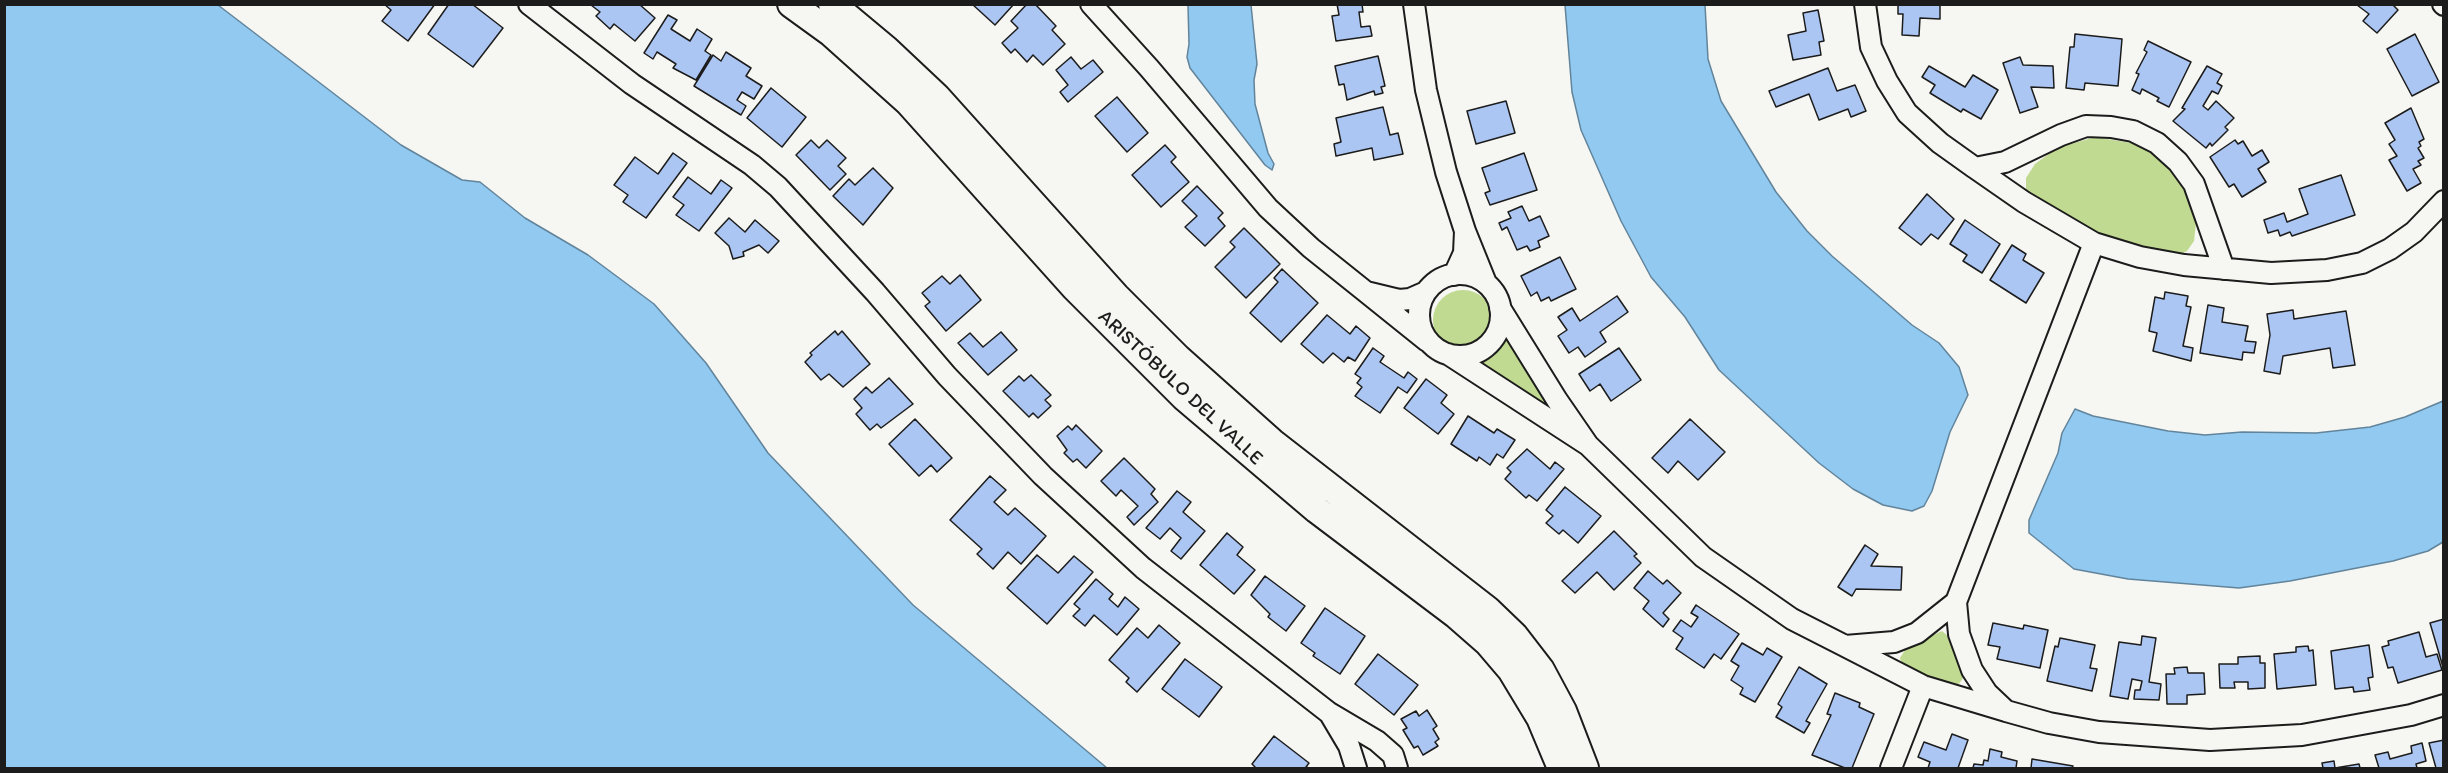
<!DOCTYPE html>
<meta charset="utf-8">
<style>
body{margin:0}
#map{position:relative;width:2448px;height:773px;overflow:hidden;background:#f6f6f2;font-family:Itim,sans-serif}
canvas{display:block}
.frame{position:absolute;inset:0;border:6px solid #1c1c1c;pointer-events:none}
</style>
<div id="map">
<canvas width="2448" height="773"></canvas>
<div class="frame"></div>
</div>
<script>
const g = document.querySelector('canvas').getContext('2d');
g.lineJoin = 'round';
function fillPath(path, color) {
  g.fillStyle = color;
  g.fill(path, 'evenodd');
}
function poly(rows) {
  const path = new Path2D();
  for (const r of rows) {
    if (r.length === 3) {
      path.moveTo(r[0] + r[2], r[1]);
      path.arc(r[0], r[1], r[2], 0, 2 * Math.PI);
      continue;
    }
    path.moveTo(r[0], r[1]);
    for (let i = 2; i < r.length; i += 2) path.lineTo(r[i], r[i + 1]);
  }
  return path;
}
function trace(path, color, width, dash) {
  g.strokeStyle = color;
  g.lineWidth = width;
  g.lineCap = dash ? 'butt' : 'round';
  g.setLineDash(dash || []);
  g.stroke(path);
}
function label(font, color, halo, rows, align = 'center') {
  g.font = font + ' Itim,sans-serif';
  g.lineWidth = 6;
  g.setLineDash([]);
  g.textBaseline = 'middle';
  g.strokeStyle = halo;
  g.fillStyle = color;
  for (const [text, x, y, turn = 0] of rows) {
    g.save();
    g.translate(x, y);
    g.rotate((+turn || 0) * Math.PI / 180);
    g.textAlign = isNaN(turn) ? turn : align;
    if (halo) g.strokeText(text, 0, 0);
    g.fillText(text, 0, 0);
    g.restore();
  }
}
const green = poly([
 [2095,137,2137,144,2170,165,2189,195,2196,223,2194,241,2187,251,2175,257,2149,253,2069,223,2026,192,2026,178,2035,164,2057,148],
 [1463,320,30],
 [1507,338,1512,338,1563,418,1477,363,1494,356],
 [1942,631,1954,641,1964,668,1964,677,1958,685,1950,686,1903,668,1900,658,1907,647]
]);
const water = poly([
 [5,4,218,5,401,145,462,180,480,182,525,218,588,255,654,304,706,363,768,453,913,605,1107,768,5,768,5,4],
 [1188,5,1251,5,1257,64,1254,80,1255,104,1268,153,1274,164,1272,170,1265,165,1190,68,1187,57,1189,44,1188,5],
 [1565,5,1705,5,1708,59,1721,101,1776,192,1807,231,1832,256,1912,325,1939,343,1959,367,1968,395,1950,432,1932,491,1924,506,1912,511,1883,505,1853,489,1819,463,1719,370,1685,317,1651,277,1621,221,1581,130,1572,92,1565,5],
 [2443,401,2443,542,2428,551,2393,561,2290,581,2239,588,2128,579,2074,569,2029,533,2029,520,2058,453,2062,433,2075,409,2093,416,2168,431,2205,435,2242,432,2316,433,2370,427,2405,417,2443,401]
]);
const building = poly([
 [384,4,435,4,408,41,382,21,391,10,384,4],
 [449,4,472,4,503,28,473,67,428,34,449,4],
 [639,4,655,18,635,41,614,24,610,29,596,16,600,12,591,5,639,4],
 [972,4,1014,4,995,25,972,4],
 [1027,4,1035,4,1056,26,1052,30,1065,44,1043,65,1033,55,1027,62,1015,49,1011,53,1002,43,1018,28,1011,21,1027,4],
 [1337,4,1362,4,1363,12,1359,12,1361,27,1370,26,1372,36,1336,41,1332,16,1339,15,1337,4],
 [1898,4,1940,4,1940,19,1920,18,1919,36,1902,35,1903,14,1898,14,1898,4],
 [2392,4,2398,10,2377,33,2363,21,2369,14,2357,5,2392,4],
 [1818,10,1824,41,1819,42,1821,55,1793,60,1788,35,1806,31,1803,13,1818,10],
 [668,15,677,20,671,29,690,41,697,29,712,39,705,51,711,55,696,80,673,68,676,64,657,52,653,59,644,53,668,15],
 [2075,34,2122,39,2118,86,2085,83,2084,90,2066,88,2070,47,2074,47,2075,34],
 [2415,34,2439,82,2412,96,2387,49,2415,34],
 [2148,41,2191,62,2169,107,2157,101,2159,98,2142,89,2140,94,2132,90,2139,74,2136,73,2147,52,2144,50,2148,41],
 [726,52,751,68,746,76,762,86,754,99,742,92,737,100,746,106,741,115,694,86,713,55,721,61,726,52],
 [1378,56,1385,86,1381,87,1383,93,1375,95,1374,91,1347,100,1344,84,1339,85,1335,66,1378,56],
 [1071,57,1081,69,1093,60,1103,72,1068,102,1060,92,1068,85,1056,70,1071,57],
 [2020,57,2023,65,2053,66,2054,88,2031,87,2038,107,2020,113,2003,63,2020,57],
 [1929,66,1965,87,1973,75,1998,90,1981,119,1963,109,1961,112,1930,93,1935,85,1922,77,1929,66],
 [2207,66,2222,74,2217,83,2222,86,2218,94,2212,91,2203,106,2208,110,2216,101,2234,118,2225,127,2228,130,2212,146,2210,143,2206,148,2173,121,2185,109,2182,108,2207,66],
 [1828,68,1837,91,1855,85,1866,111,1851,117,1848,109,1819,120,1809,94,1776,107,1769,91,1828,68],
 [771,88,806,117,782,147,747,118,771,88],
 [1117,97,1148,133,1127,152,1095,116,1117,97],
 [1506,101,1515,133,1476,144,1467,111,1506,101],
 [1383,107,1390,135,1398,133,1403,154,1374,160,1372,148,1336,156,1334,144,1341,142,1336,118,1383,107],
 [2411,108,2424,139,2419,142,2421,146,2418,148,2424,158,2418,161,2421,165,2413,169,2421,183,2407,191,2389,160,2397,156,2389,144,2395,140,2385,123,2411,108],
 [811,140,819,148,827,140,846,158,838,166,846,174,830,190,796,155,811,140],
 [2235,140,2238,144,2243,141,2252,156,2262,150,2269,162,2258,169,2266,182,2242,197,2234,184,2229,187,2210,157,2235,140],
 [1165,145,1176,157,1171,162,1189,182,1161,207,1132,175,1165,145],
 [673,153,687,163,646,218,623,202,628,195,614,185,635,157,658,174,673,153],
 [1524,153,1537,190,1490,205,1485,193,1490,191,1482,168,1524,153],
 [873,168,893,188,863,225,833,196,849,179,855,185,873,168],
 [2341,175,2355,215,2292,236,2290,232,2280,236,2278,230,2268,233,2264,220,2284,213,2287,222,2308,214,2299,189,2341,175],
 [688,177,711,194,721,180,732,188,699,231,676,215,684,205,673,197,688,177],
 [1197,186,1223,213,1218,218,1225,226,1205,246,1185,227,1197,216,1182,201,1197,186],
 [1927,194,1954,219,1938,239,1931,234,1921,245,1899,228,1927,194],
 [1522,206,1529,221,1540,216,1549,236,1538,241,1540,247,1530,251,1527,246,1517,250,1507,227,1502,230,1499,223,1511,218,1508,212,1522,206],
 [729,218,745,232,755,220,779,241,768,253,759,245,743,252,744,256,733,259,729,246,715,233,729,218],
 [1965,220,2000,244,1982,273,1963,261,1967,255,1950,244,1965,220],
 [1244,228,1280,264,1246,298,1215,267,1235,247,1230,242,1244,228],
 [2012,245,2026,254,2023,260,2044,273,2026,303,1990,280,2012,245],
 [1560,257,1576,289,1551,301,1549,297,1541,301,1537,292,1531,296,1521,276,1560,257],
 [1282,269,1318,303,1281,342,1250,313,1278,282,1274,278,1282,269],
 [960,275,981,300,946,331,925,306,930,302,922,293,942,276,950,284,960,275],
 [2165,292,2188,296,2186,306,2191,307,2183,346,2193,348,2191,361,2153,351,2157,333,2149,331,2155,297,2164,299,2165,292],
 [1617,296,1628,312,1600,332,1606,342,1585,357,1578,347,1569,353,1558,336,1567,330,1558,317,1572,308,1580,321,1617,296],
 [2208,305,2224,308,2222,322,2248,326,2245,341,2256,342,2254,353,2243,352,2242,360,2200,353,2208,305],
 [2293,310,2294,319,2346,311,2355,365,2333,368,2330,348,2283,356,2280,374,2264,371,2270,335,2267,314,2293,310],
 [1327,315,1350,334,1356,326,1370,338,1355,361,1348,357,1344,362,1333,353,1323,363,1301,344,1327,315],
 [835,331,838,335,842,331,870,364,843,387,829,374,821,380,805,362,812,355,810,353,835,331],
 [1001,332,1017,350,988,375,958,343,970,333,983,347,1001,332],
 [1373,348,1384,356,1380,362,1404,378,1408,372,1417,379,1407,393,1398,387,1380,413,1355,396,1362,387,1357,383,1361,378,1355,374,1373,348],
 [1619,348,1641,380,1611,401,1600,384,1590,391,1579,374,1619,348],
 [1031,375,1051,395,1045,400,1051,406,1038,418,1033,413,1029,417,1003,391,1019,376,1024,381,1031,375],
 [889,378,913,404,881,428,877,424,870,430,856,414,862,408,854,399,866,387,872,393,889,378],
 [1426,379,1447,395,1441,403,1454,414,1438,434,1404,408,1426,379],
 [1468,416,1494,433,1497,429,1515,440,1503,458,1497,454,1490,465,1479,457,1477,461,1451,444,1468,416],
 [915,419,952,458,937,472,931,465,919,476,889,444,915,419],
 [1690,419,1725,452,1698,480,1678,461,1668,473,1652,458,1690,419],
 [1076,425,1102,451,1086,468,1077,459,1073,462,1064,453,1067,450,1057,436,1068,426,1072,430,1076,425],
 [1527,449,1550,469,1555,462,1564,469,1537,501,1529,495,1526,498,1505,479,1511,472,1507,468,1527,449],
 [1124,458,1155,489,1151,494,1158,502,1134,525,1127,517,1138,506,1121,490,1116,496,1101,481,1124,458],
 [990,476,1006,490,994,502,1008,515,1015,508,1046,536,1021,564,1008,552,993,569,977,554,982,549,950,520,990,476],
 [1565,487,1601,516,1578,543,1563,530,1559,534,1546,523,1553,516,1546,510,1565,487],
 [1177,491,1191,502,1183,512,1205,531,1181,559,1171,551,1181,538,1170,528,1160,539,1146,528,1177,491],
 [1614,531,1637,554,1634,556,1641,563,1614,590,1597,572,1575,593,1562,581,1614,531],
 [1227,533,1243,547,1237,555,1255,570,1234,594,1200,565,1227,533],
 [1865,545,1878,554,1871,566,1902,567,1901,590,1856,589,1852,596,1838,587,1865,545],
 [1037,555,1058,573,1074,556,1093,572,1047,624,1007,588,1037,555],
 [1648,571,1663,584,1667,580,1681,593,1663,613,1669,619,1663,627,1643,609,1649,601,1634,588,1648,571],
 [1265,576,1305,606,1286,631,1268,617,1270,614,1251,595,1265,576],
 [1096,579,1113,594,1109,599,1118,607,1125,597,1139,609,1117,635,1094,615,1085,626,1073,616,1080,609,1074,604,1096,579],
 [1696,605,1739,634,1721,659,1714,654,1704,668,1676,649,1683,638,1673,631,1681,620,1691,627,1698,617,1691,613,1696,605],
 [1325,608,1365,636,1340,674,1313,656,1315,653,1301,643,1325,608],
 [2444,619,2444,667,2443,667,2430,623,2444,619],
 [1993,623,2023,629,2024,625,2048,630,2040,668,1997,659,2000,647,1988,645,1993,623],
 [1159,625,1180,643,1137,692,1126,682,1129,678,1109,660,1137,628,1148,638,1159,625],
 [2419,632,2426,657,2437,654,2442,670,2398,683,2393,667,2388,668,2382,647,2389,645,2388,641,2419,632],
 [2142,636,2156,638,2149,682,2161,684,2159,700,2134,699,2135,690,2140,690,2142,681,2132,679,2128,699,2110,696,2119,642,2141,645,2142,636],
 [2060,638,2095,645,2090,668,2097,669,2092,691,2047,681,2055,646,2058,647,2060,638],
 [1742,643,1763,655,1767,648,1782,657,1755,702,1740,694,1743,688,1731,680,1739,666,1731,661,1742,643],
 [2369,645,2373,677,2368,678,2370,690,2354,692,2353,687,2335,689,2331,651,2369,645],
 [2308,646,2309,651,2313,650,2316,685,2277,689,2274,654,2296,652,2296,647,2308,646],
 [1378,654,1418,685,1394,715,1355,684,1378,654],
 [2260,656,2260,663,2265,663,2265,688,2248,689,2248,682,2234,682,2235,688,2220,688,2219,664,2238,664,2238,657,2260,656],
 [1185,659,1222,687,1199,717,1162,689,1185,659],
 [1799,667,1827,684,1806,721,1810,723,1804,733,1776,717,1782,707,1778,704,1799,667],
 [2187,667,2188,673,2204,673,2205,694,2187,695,2187,704,2167,704,2166,674,2175,674,2174,668,2187,667],
 [1835,693,1860,703,1859,707,1874,714,1852,768,1845,768,1812,755,1831,715,1827,714,1835,693],
 [1427,710,1437,726,1433,729,1439,739,1435,742,1438,746,1423,755,1418,746,1414,748,1403,730,1407,728,1401,719,1416,711,1419,716,1427,710],
 [1952,734,1968,740,1958,768,1928,768,1930,762,1918,757,1924,742,1946,750,1952,734],
 [1274,736,1309,763,1306,767,1309,768,1256,768,1252,764,1274,736],
 [2444,740,2444,768,2436,768,2429,743,2444,740],
 [2422,743,2426,761,2416,764,2417,768,2379,768,2375,755,2388,752,2390,759,2412,753,2411,746,2422,743],
 [1990,749,2002,752,2001,757,2017,761,2016,768,1973,768,1974,764,1983,765,1984,760,1988,761,1990,749],
 [2032,759,2073,766,2072,768,2031,768,2032,759],
 [2334,761,2335,768,2359,764,2360,768,2323,768,2322,763,2334,761]
]);
const minor = poly([
 [529,4,632,84,752,165,778,187,875,292,947,376,1043,476,1143,568,1328,712,1377,741,1393,755,1397,768],
 [1091,4,1149,68,1268,208,1311,248,1366,292],
 [1414,4,1426,90,1446,172,1465,231],
 [1865,4,1871,47,1887,81,1907,113,1940,143,1975,168,2005,162,2061,135,2086,126,2111,127,2133,131,2157,143,2178,162,2194,184,2224,269],
 [2443,4,2444,5],
 [1975,168,2024,202,2094,243,2140,257,2184,265,2271,273,2327,270,2362,263,2390,249,2414,232,2444,201],
 [1460,315,41],
 [1454,275,1464,253,1465,231,1486,283],
 [1426,292,1410,299,1399,300,1366,292,1427,341],
 [1448,354,1588,445,1557,400,1500,308],
 [1588,445,1703,557,1792,619,1845,646],
 [1956,602,1917,633,1894,642,1845,646,1923,686,2006,711,1987,693,1972,670,1959,634,1956,602,2094,243],
 [2006,711,2049,723,2099,732,2210,740,2302,735,2411,715,2444,705],
 [1330,714,1349,746,1356,768],
 [1891,768,1923,686]
]);
const tertiary = poly([
 [791,4,831,33,908,102,1075,288,1184,397,1317,510,1456,615,1488,643,1511,670,1540,718,1561,768],
 [832,4,886,49,937,97,1116,296,1178,358,1272,442,1488,610,1514,635,1541,670,1563,711,1585,768]
]);
const streetNames = [
 ["ARISTÓBULO DEL VALLE",1180,388,43]
];
fillPath(green, '#c1da91');
fillPath(water, '#91c9f0');
trace(water, '#62849b', 1.5);
fillPath(building, '#acc6f3');
trace(building, '#1c1c1c', 1.5);
trace(minor, '#1c1c1c', 24);
trace(tertiary, '#1c1c1c', 30);
trace(minor, '#f6f6f2', 20);
trace(tertiary, '#f6f6f2', 26);
label('20px', '#1c1c1c', '#f6f6f2', streetNames);
</script>
